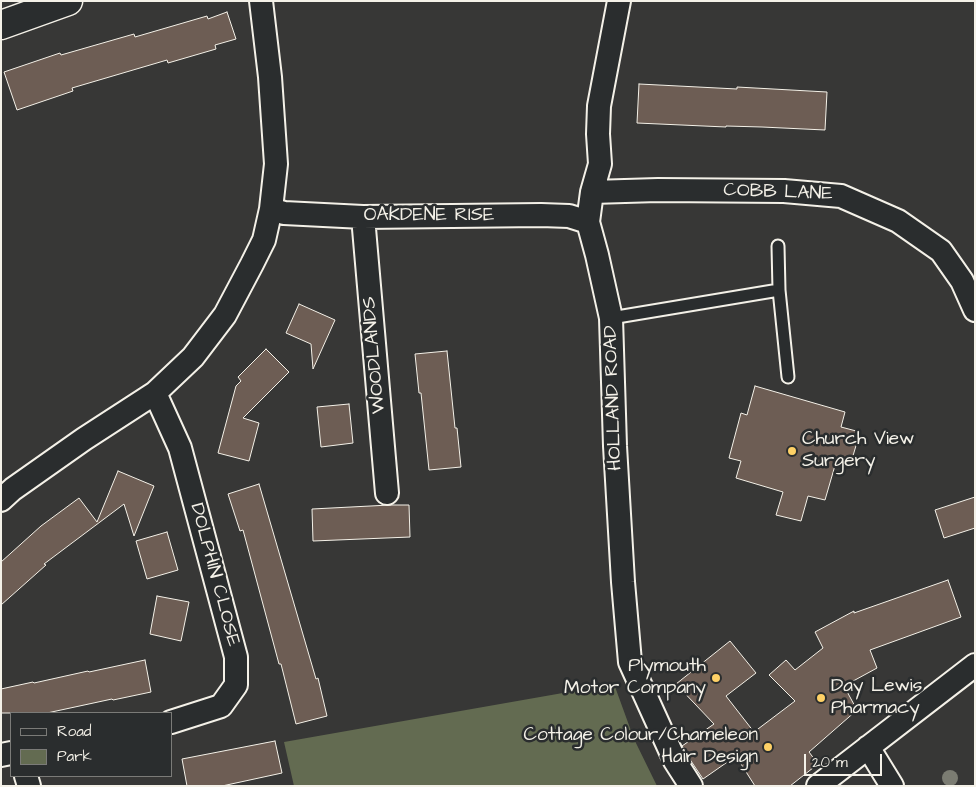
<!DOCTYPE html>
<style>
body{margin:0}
#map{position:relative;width:976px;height:787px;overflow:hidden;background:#373736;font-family:"Architects Daughter",sans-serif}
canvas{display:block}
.frame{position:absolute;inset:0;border:2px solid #f4f1e8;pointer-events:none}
.legend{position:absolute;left:10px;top:712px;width:162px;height:65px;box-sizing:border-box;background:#2a2d2e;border:1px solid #7b7b78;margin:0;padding:6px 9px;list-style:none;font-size:15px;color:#f4f1e8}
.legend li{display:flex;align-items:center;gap:10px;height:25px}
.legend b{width:25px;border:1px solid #7b7b78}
.scale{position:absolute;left:804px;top:754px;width:78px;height:22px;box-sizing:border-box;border:2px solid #f4f1e8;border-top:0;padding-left:6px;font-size:15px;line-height:18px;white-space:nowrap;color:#f4f1e8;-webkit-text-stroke:4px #2a2d2e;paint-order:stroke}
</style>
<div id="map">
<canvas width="976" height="787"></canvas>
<div class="frame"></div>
<ul class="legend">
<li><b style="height:6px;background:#2a2d2e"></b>Road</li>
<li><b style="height:14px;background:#636b51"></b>Park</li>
</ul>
<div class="scale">20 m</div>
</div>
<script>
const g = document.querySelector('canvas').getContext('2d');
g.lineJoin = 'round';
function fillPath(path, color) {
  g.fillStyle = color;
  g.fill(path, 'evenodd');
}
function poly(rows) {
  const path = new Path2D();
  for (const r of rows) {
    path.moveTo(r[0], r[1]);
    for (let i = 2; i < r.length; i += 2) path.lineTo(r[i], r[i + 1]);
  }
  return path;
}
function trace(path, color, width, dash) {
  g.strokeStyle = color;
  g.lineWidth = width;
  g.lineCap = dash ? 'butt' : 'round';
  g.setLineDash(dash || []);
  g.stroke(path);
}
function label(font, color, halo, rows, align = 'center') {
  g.font = font + ' "Architects Daughter",sans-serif';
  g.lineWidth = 5;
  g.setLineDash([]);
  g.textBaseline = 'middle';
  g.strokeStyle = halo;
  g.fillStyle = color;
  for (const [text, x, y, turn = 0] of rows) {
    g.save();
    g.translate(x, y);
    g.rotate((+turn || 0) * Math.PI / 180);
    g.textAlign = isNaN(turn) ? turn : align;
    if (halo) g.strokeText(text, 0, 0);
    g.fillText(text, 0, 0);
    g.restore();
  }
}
const green = poly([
 [614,684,634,739,657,786,294,786,284,742]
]);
const building = poly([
 [227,12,236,39,215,45,216,49,168,63,167,60,72,88,73,91,17,110,4,72,60,53,61,55,134,34,135,37,207,16,208,19,227,12],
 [639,84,737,89,737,87,827,92,825,130,762,127,726,126,726,127,637,123,639,84],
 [299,304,335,320,313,369,311,344,286,333,299,304],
 [266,349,289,372,243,418,259,423,249,461,218,453,236,386,241,381,238,377,266,349],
 [447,351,455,428,457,428,461,467,429,470,421,393,419,393,415,354,447,351],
 [755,386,845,412,841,427,860,432,850,466,836,462,825,500,808,496,801,521,776,515,783,492,736,478,741,461,729,458,741,413,747,415,755,386],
 [349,404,353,443,321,447,317,407,349,404],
 [118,471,154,486,134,536,124,504,44,564,46,565,1,605,1,562,41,526,79,498,97,522,118,471],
 [259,484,316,679,318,678,327,716,296,724,281,664,279,664,243,530,240,531,228,494,259,484],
 [975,497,975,528,944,538,935,510,975,497],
 [390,505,409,505,410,537,313,541,312,509,390,505],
 [167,532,178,570,147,579,136,541,167,532],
 [948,580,961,617,870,650,877,668,844,686,857,710,809,752,818,764,790,786,755,786,736,756,703,779,687,755,682,746,714,724,676,684,730,641,756,673,726,696,754,732,795,701,769,675,786,660,795,670,823,648,815,632,854,611,854,613,948,580],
 [157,596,189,602,181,641,150,634,157,596],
 [145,660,151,692,113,700,112,699,47,713,1,713,1,689,33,682,34,683,88,671,89,672,145,660],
 [275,741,282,773,222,786,187,786,182,759,275,741]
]);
const service = poly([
 [778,246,779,290],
 [611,318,779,290,788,377]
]);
const minor = poly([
 [619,1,599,106,598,134,600,164,592,192,588,222,597,255,611,318,615,446,623,582,630,662,675,761,691,786],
 [592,192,658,190,784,191,841,196,898,221,941,251,962,281,975,310],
 [271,209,284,213,363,217,541,215,569,216,588,222],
 [363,217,387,493],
 [155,393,180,448,236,657,236,685,221,706,171,722],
 [1,500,13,489,84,439,155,393,193,357,225,315,252,264,264,240,271,209,276,164,270,77,261,1],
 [868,747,892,786],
 [1,755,11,753],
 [26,776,29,786],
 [818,786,975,665]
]);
const tertiary = poly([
 [1,25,68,1]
]);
const trees = [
 [950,778]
];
const markers = [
 [792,451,5,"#ffd166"],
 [716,678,5,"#ffd166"],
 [821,698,5,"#ffd166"],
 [768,747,5,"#ffd166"]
];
const streetNames = [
 ["COBB LANE",778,193,2],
 ["OAKDENE RISE",429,216],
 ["WOODLANDS",375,355,-95],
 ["HOLLAND ROAD",614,398,-92],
 ["DOLPHIN CLOSE",214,575,75]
];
const poiNames = [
 ["Church View",802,440],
 ["Surgery",802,462],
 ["Plymouth",706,667,"right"],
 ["Motor Company",706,689,"right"],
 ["Day Lewis",831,687],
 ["Pharmacy",831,709],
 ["Cottage Colour/Chameleon",758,736,"right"],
 ["Hair Design",758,758,"right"]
];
fillPath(green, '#636b51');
fillPath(building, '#6d5d54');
trace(building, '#f4f1e8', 1);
trace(service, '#f4f1e8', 15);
trace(minor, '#f4f1e8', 26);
trace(tertiary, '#f4f1e8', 31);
trace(service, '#2a2d2e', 11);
trace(minor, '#2a2d2e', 22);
trace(tertiary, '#2a2d2e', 28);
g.fillStyle = '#7b7c72';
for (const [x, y] of trees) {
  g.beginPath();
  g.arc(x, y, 8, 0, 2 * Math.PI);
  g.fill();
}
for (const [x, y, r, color] of markers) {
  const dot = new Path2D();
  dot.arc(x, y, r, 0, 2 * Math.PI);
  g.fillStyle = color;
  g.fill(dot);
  trace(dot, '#2a2d2e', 2);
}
label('19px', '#f4f1e8', '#2a2d2e', streetNames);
label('19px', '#f4f1e8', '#2a2d2e', poiNames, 'left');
</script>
